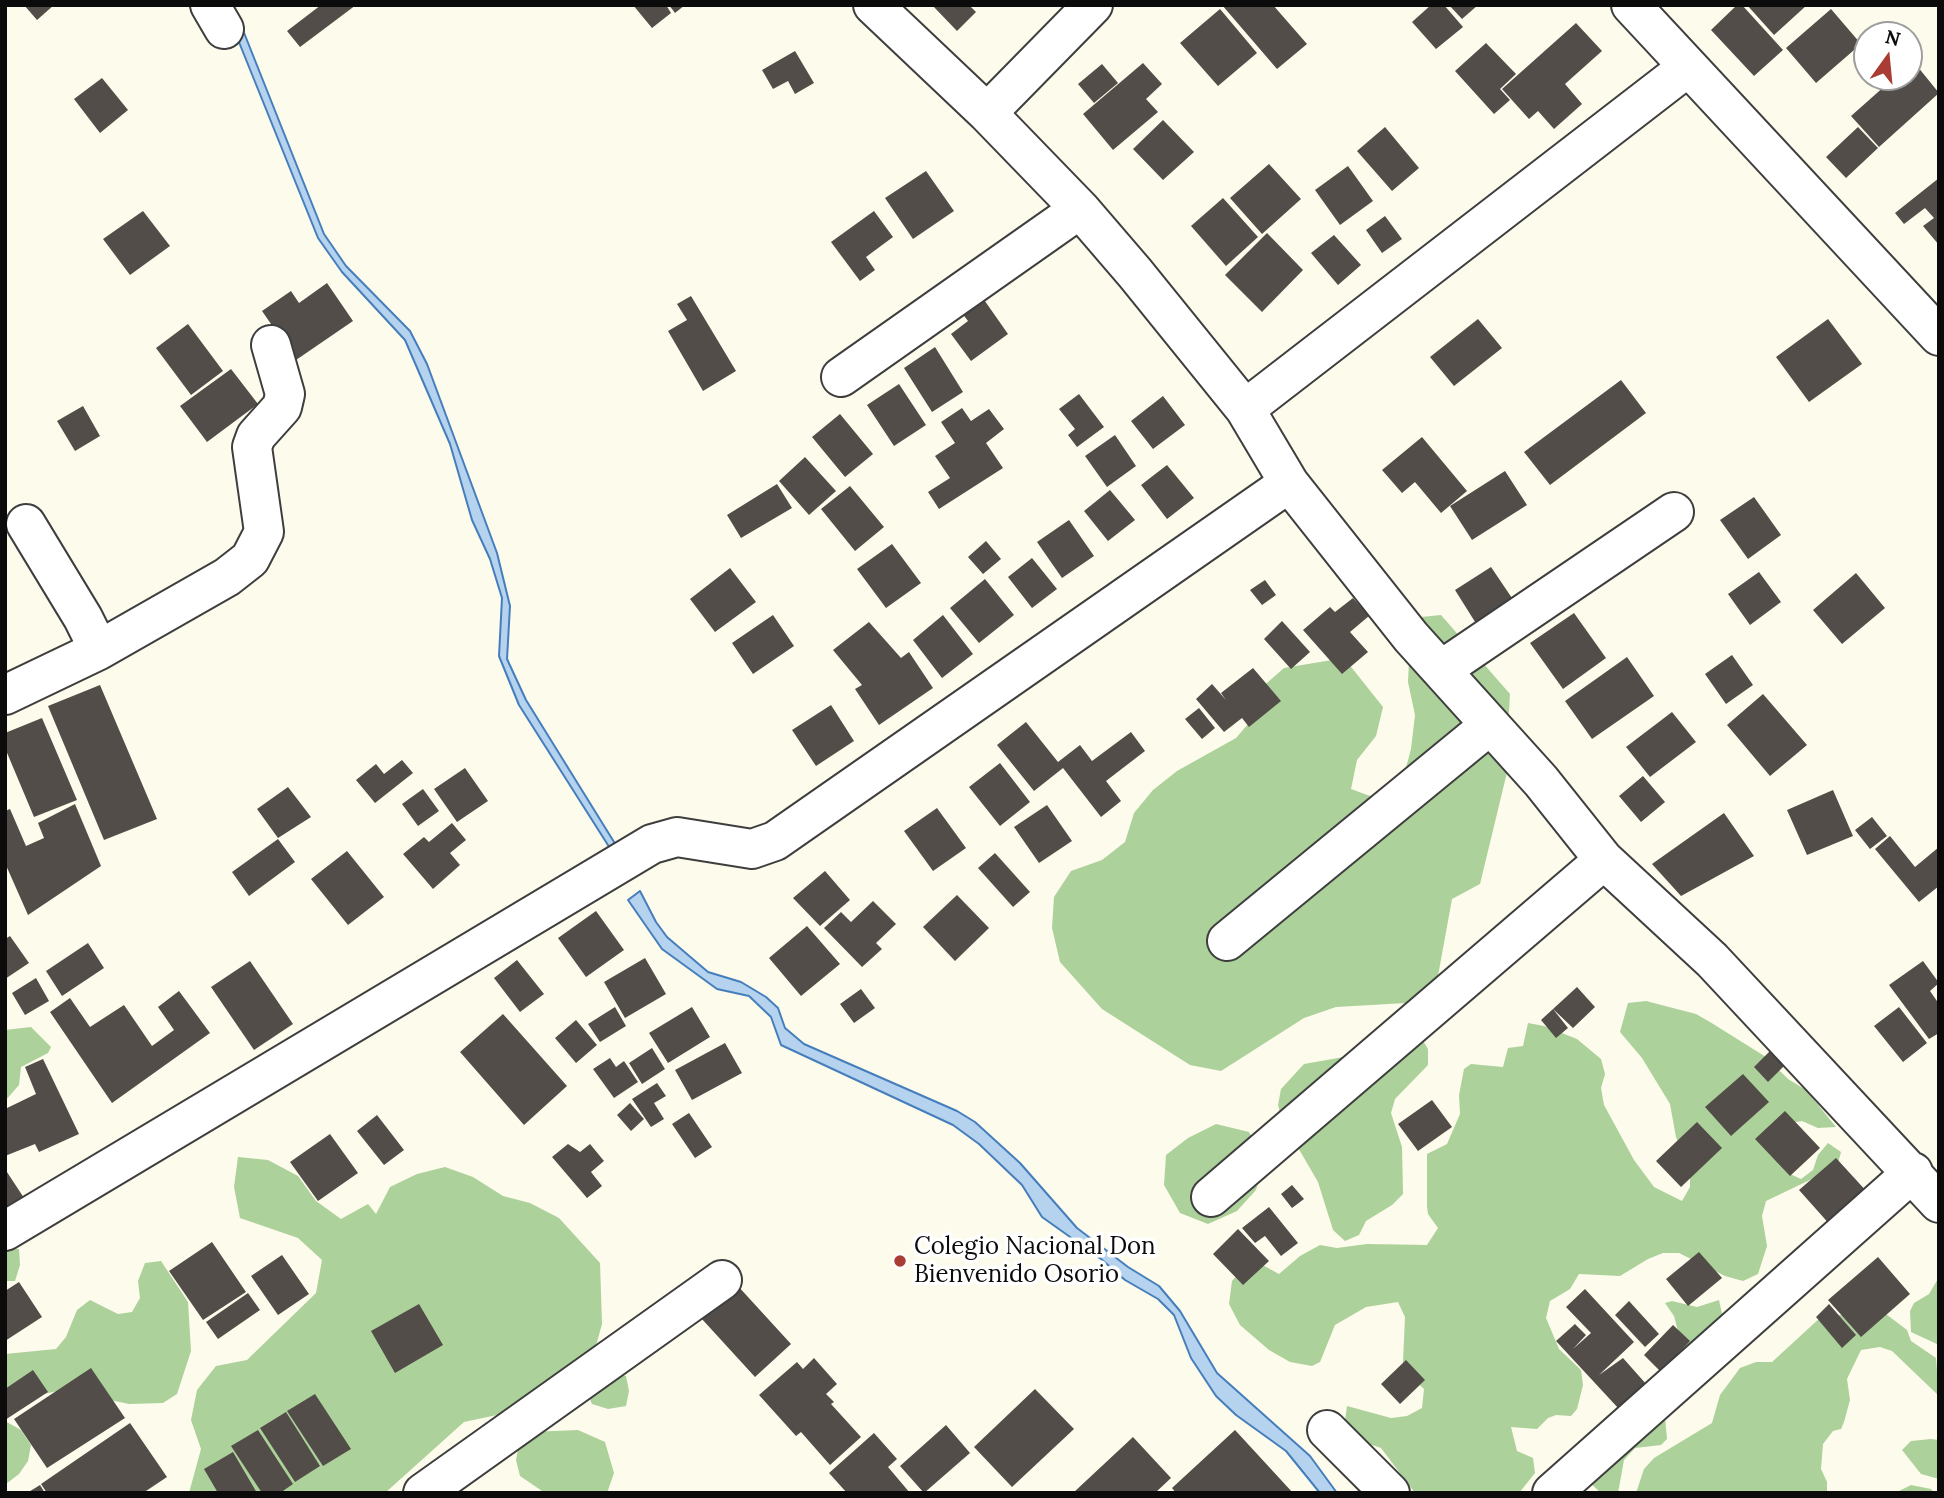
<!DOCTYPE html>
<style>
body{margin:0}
#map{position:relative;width:1944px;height:1498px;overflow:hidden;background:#fdfbeb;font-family:Lora,serif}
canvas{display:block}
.frame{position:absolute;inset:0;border:7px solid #0b0b0b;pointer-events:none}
.north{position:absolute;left:1853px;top:21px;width:70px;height:70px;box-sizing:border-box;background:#fff;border:2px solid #9d9d9d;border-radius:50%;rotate:15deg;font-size:19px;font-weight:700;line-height:28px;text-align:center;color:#0b0b0b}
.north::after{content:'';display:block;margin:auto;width:24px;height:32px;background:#a93d34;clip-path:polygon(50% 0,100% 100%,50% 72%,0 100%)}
</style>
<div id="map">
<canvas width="1944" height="1498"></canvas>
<div class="frame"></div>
<div class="north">N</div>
</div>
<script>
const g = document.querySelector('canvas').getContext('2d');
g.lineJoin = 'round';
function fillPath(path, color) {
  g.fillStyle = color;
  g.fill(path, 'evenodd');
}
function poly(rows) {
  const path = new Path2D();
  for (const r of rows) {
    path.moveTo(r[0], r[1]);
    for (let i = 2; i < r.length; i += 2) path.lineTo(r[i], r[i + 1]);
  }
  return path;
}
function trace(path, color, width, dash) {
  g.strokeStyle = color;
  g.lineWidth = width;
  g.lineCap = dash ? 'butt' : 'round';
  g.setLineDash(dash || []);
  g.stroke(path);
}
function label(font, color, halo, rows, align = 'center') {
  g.font = font + ' Lora,serif';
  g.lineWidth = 7;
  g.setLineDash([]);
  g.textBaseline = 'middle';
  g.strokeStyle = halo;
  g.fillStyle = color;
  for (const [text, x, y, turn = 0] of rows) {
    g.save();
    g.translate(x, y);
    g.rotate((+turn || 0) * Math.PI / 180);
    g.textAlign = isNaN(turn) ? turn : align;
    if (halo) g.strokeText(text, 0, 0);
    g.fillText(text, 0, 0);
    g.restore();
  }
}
const forest = poly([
 [1441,615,1510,694,1508,728,1510,760,1480,884,1452,899,1436,987,1406,1003,1336,1007,1304,1018,1221,1071,1190,1065,1102,1009,1060,962,1052,928,1054,897,1071,871,1102,860,1125,842,1134,813,1153,790,1177,771,1236,738,1255,716,1260,689,1284,668,1344,658,1383,707,1376,736,1357,760,1351,789,1381,800,1403,779,1411,749,1415,715,1408,682,1411,618],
 [1646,1001,1696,1014,1710,1022,1766,1057,1788,1079,1806,1090,1836,1127,1818,1128,1802,1121,1785,1124,1769,1150,1788,1173,1801,1179,1813,1170,1818,1155,1828,1143,1841,1152,1837,1167,1766,1201,1762,1216,1767,1246,1758,1274,1743,1281,1725,1276,1679,1253,1663,1253,1648,1259,1620,1276,1579,1274,1570,1289,1550,1301,1546,1318,1559,1349,1581,1370,1583,1385,1577,1409,1571,1416,1556,1415,1548,1418,1537,1429,1511,1427,1517,1451,1533,1458,1535,1473,1519,1493,1415,1493,1381,1448,1349,1437,1345,1421,1347,1406,1391,1418,1407,1416,1422,1408,1424,1389,1411,1377,1403,1362,1405,1317,1398,1302,1366,1307,1335,1325,1320,1362,1312,1366,1290,1362,1269,1350,1240,1325,1229,1304,1232,1281,1245,1267,1259,1263,1279,1274,1300,1256,1320,1245,1337,1248,1367,1244,1427,1245,1438,1228,1428,1214,1427,1206,1427,1154,1447,1144,1460,1114,1459,1095,1464,1069,1471,1064,1503,1067,1508,1048,1523,1046,1528,1023,1544,1026,1577,1039,1601,1059,1605,1074,1601,1088,1604,1105,1634,1160,1654,1187,1682,1201,1690,1187,1690,1169,1676,1137,1670,1104,1642,1058,1620,1032,1628,1003],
 [31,1027,51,1047,48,1053,21,1067,19,1085,5,1101,5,1030],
 [1420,1036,1428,1049,1428,1065,1395,1099,1391,1113,1402,1147,1403,1194,1392,1205,1366,1221,1359,1235,1345,1241,1333,1230,1318,1182,1282,1120,1278,1105,1281,1089,1304,1064,1366,1053],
 [1216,1124,1249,1132,1264,1159,1256,1190,1237,1211,1208,1224,1180,1213,1164,1185,1166,1155,1188,1138],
 [238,1157,268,1160,298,1176,316,1201,341,1219,368,1204,376,1214,390,1187,417,1174,445,1167,473,1177,503,1196,530,1203,559,1218,600,1263,602,1324,586,1382,612,1372,626,1376,629,1391,626,1406,608,1409,592,1404,586,1390,558,1402,464,1422,385,1493,189,1493,201,1449,191,1420,197,1390,216,1366,247,1360,316,1293,322,1260,298,1238,240,1218,234,1187],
 [5,1249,19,1249,20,1265,15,1281,5,1281],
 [161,1261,188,1302,191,1351,177,1394,163,1403,129,1404,63,1390,5,1402,5,1354,56,1349,66,1337,77,1310,90,1300,118,1314,132,1312,140,1298,138,1281,145,1263],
 [1939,1277,1939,1345,1911,1332,1910,1311,1914,1303,1929,1294],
 [1719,1300,1724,1323,1690,1352,1674,1347,1678,1331,1674,1316,1665,1303,1672,1301,1697,1307],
 [1882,1311,1907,1330,1911,1341,1936,1358,1939,1396,1892,1351,1880,1347,1861,1350,1847,1379,1850,1400,1844,1422,1841,1429,1833,1431,1823,1444,1821,1469,1827,1482,1827,1493,1636,1493,1644,1469,1654,1458,1712,1423,1720,1395,1740,1368,1756,1362,1772,1362,1821,1317],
 [1665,1417,1667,1439,1661,1445,1635,1448,1624,1460,1618,1493,1601,1493,1588,1481],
 [5,1421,21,1430,31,1445,28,1461,19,1474,6,1484],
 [578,1430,605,1442,614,1473,607,1493,545,1493,520,1476,516,1460,519,1444,530,1432],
 [1931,1439,1939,1440,1939,1479,1921,1474,1902,1450,1911,1441],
 [1911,1485,1931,1489,1934,1493,1895,1493]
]);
const water = poly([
 [224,5,233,5,324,234,346,266,410,331,427,364,497,553,510,606,507,659,526,700,619,850,613,853,519,705,499,656,502,598,490,559,472,520,450,444,405,340,342,272,318,238,224,5],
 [640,891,656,922,667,937,708,972,741,982,766,997,778,1008,785,1028,804,1044,957,1111,975,1122,1020,1163,1077,1228,1128,1267,1159,1286,1180,1311,1217,1373,1310,1456,1337,1493,1320,1493,1286,1451,1236,1415,1216,1396,1191,1358,1174,1315,1158,1299,1125,1280,1101,1259,1042,1217,1022,1185,979,1144,953,1125,781,1045,771,1017,749,996,717,989,662,949,628,900,640,891]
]);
const building = poly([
 [24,5,54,5,37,20],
 [321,5,356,5,300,47,287,31],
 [633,5,666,5,671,13,652,28],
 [669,5,685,5,675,13],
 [932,5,969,5,976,12,957,31],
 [1222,5,1273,5,1307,44,1277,69],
 [1431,5,1444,5,1463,27,1436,49,1412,22],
 [1449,5,1478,5,1462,19],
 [1737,5,1742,5,1783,50,1754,76,1711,30],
 [1747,5,1807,5,1774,35],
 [1220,9,1257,53,1218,86,1180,43],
 [1831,9,1861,44,1816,83,1786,48],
 [1576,23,1602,51,1565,84,1582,104,1554,129,1538,111,1529,119,1502,89],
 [1486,43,1516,74,1500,89,1510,100,1494,114,1455,71],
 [795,51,814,83,795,94,788,81,773,89,762,70],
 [1913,61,1939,93,1879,147,1851,116,1895,77,1909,77,1909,65],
 [1143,63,1162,84,1146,99,1158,112,1113,150,1083,114],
 [1102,64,1118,83,1094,103,1078,84],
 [102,78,128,110,100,133,74,99],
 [1163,120,1194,152,1163,180,1133,149],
 [1385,127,1419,168,1392,191,1357,151],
 [1858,127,1878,148,1846,178,1826,157],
 [1269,164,1301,199,1262,234,1230,198],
 [1348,166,1373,201,1340,225,1315,190],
 [926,171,954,211,913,239,885,198],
 [1939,178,1939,245,1923,226,1934,218,1925,208,1904,224,1895,213],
 [1223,198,1258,237,1226,266,1191,226],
 [143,211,170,246,130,275,103,239],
 [874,211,893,237,866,257,875,270,860,281,831,242],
 [1385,216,1402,239,1382,253,1366,230],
 [1267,233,1303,270,1262,312,1225,275],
 [1334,235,1361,265,1338,285,1311,253],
 [327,283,353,321,296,360,262,311,291,291,299,303],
 [980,294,1008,334,971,361,951,334,968,321,959,309],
 [691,296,736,371,703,391,668,331,687,320,677,304],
 [1478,319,1502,348,1454,386,1430,357],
 [1828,319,1862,364,1809,402,1776,357],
 [188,324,223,371,191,395,156,348],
 [935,347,963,392,932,412,904,368],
 [231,369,258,404,207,442,180,406],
 [1621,380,1646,413,1550,485,1524,452],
 [899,384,926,425,894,446,867,405],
 [1079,394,1104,427,1077,447,1068,435,1075,429,1059,409],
 [1163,396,1185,425,1153,449,1131,421],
 [83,406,100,436,75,451,57,421],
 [962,408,971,421,989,409,1004,429,986,443,1003,468,939,509,928,492,950,478,935,456,955,443,941,422],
 [840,414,873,454,845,477,812,437],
 [1115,435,1136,466,1107,487,1085,456],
 [1422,437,1467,491,1441,513,1415,482,1402,493,1382,470],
 [805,457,836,491,809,515,779,481],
 [1167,465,1194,498,1167,519,1141,485],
 [1505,471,1527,505,1472,540,1450,506],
 [777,484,792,508,741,538,727,515],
 [850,486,884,527,855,551,821,509],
 [1110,490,1135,520,1108,541,1084,511],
 [1754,497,1781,535,1748,559,1720,520],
 [1069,520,1094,556,1062,578,1037,542],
 [986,541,1001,559,983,574,968,557],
 [892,544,921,583,886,608,857,569],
 [1032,558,1057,589,1032,608,1008,577],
 [1491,567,1514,601,1477,625,1455,590],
 [730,568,756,602,715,632,690,599],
 [1759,572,1781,602,1750,625,1728,594],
 [1856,573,1885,608,1842,644,1813,610],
 [985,579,1014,615,979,643,950,608],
 [1265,580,1276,595,1262,605,1250,590],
 [1353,598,1369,616,1350,632,1368,652,1342,674,1303,630,1330,607,1335,612],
 [1574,613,1606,658,1563,689,1530,643],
 [773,615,794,646,753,674,732,643],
 [943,615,973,654,942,678,913,640],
 [1282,621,1310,652,1291,669,1264,639],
 [869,622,901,658,909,652,933,688,879,725,855,689,862,685,833,650],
 [1732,655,1753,685,1726,704,1705,674],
 [1627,657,1654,696,1592,739,1565,701],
 [1253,668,1281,701,1249,727,1242,718,1224,732,1196,699,1212,684,1226,700,1221,693],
 [100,685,157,819,104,840,48,706],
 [1763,694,1807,745,1770,776,1727,725],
 [831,705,854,741,816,766,792,730],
 [1199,708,1215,728,1202,739,1185,719],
 [1672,712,1696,742,1650,777,1626,747],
 [42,718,77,800,34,817,5,748,5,733],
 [1026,722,1058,762,1080,745,1092,761,1131,732,1145,751,1106,781,1121,801,1101,817,1063,768,1034,791,997,745],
 [402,760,413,773,375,803,356,780,376,764,384,774],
 [1000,763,1030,802,1000,826,969,787],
 [465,768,488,801,457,822,434,789],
 [1643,776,1665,802,1641,822,1619,796],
 [288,787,311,817,278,838,257,809],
 [423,789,439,811,418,826,402,804],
 [1833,790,1853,836,1807,855,1787,810],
 [75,804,101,866,28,915,5,863,5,811,10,809,26,846,44,838,38,823],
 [1047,805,1072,841,1039,863,1014,827],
 [937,808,966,848,933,871,904,831],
 [1724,813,1754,856,1681,896,1652,864],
 [1872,817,1887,836,1870,849,1855,830],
 [452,823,466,840,450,853,460,865,433,889,403,854,424,837,429,842],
 [1890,836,1915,867,1939,847,1939,886,1919,902,1875,849],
 [278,839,295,862,249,896,232,872],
 [347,851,384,897,348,925,311,879],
 [995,853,1030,892,1013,907,978,868],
 [825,871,850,900,820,926,793,898],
 [957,895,989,928,955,961,923,927],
 [873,901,896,924,876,943,882,949,862,967,824,928,841,912,851,922],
 [596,911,624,950,586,977,558,938],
 [807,926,840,964,801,996,769,958],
 [10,936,29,963,5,979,5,939],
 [88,943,104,968,62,996,46,971],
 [645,958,666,994,625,1018,604,982],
 [517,960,544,994,520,1012,494,978],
 [250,961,293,1024,254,1050,211,987],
 [1923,961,1939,983,1930,991,1939,1004,1939,1033,1929,1039,1889,985],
 [36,978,49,1001,25,1015,12,993],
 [1577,987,1595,1007,1573,1028,1553,1009],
 [861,989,875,1008,854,1023,840,1004],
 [179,991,210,1033,112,1103,50,1012,70,998,90,1027,124,1005,152,1046,174,1030,158,1007],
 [615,1007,626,1026,600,1042,588,1024],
 [692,1007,710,1037,668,1063,649,1033],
 [1899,1007,1927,1043,1903,1062,1874,1026],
 [1553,1009,1568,1028,1556,1038,1541,1020],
 [503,1014,567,1086,524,1125,460,1052],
 [576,1020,597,1045,576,1063,555,1038],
 [725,1043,742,1073,692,1100,675,1070],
 [652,1048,665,1069,642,1084,629,1063],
 [1773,1048,1787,1063,1768,1082,1754,1067],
 [610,1058,616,1067,624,1061,638,1082,614,1098,593,1069],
 [43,1059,79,1134,39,1152,35,1144,5,1156,5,1109,36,1094,25,1067],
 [1743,1074,1769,1102,1731,1136,1705,1107],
 [657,1083,666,1096,654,1103,664,1119,651,1127,632,1099],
 [1432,1100,1452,1127,1418,1151,1398,1124],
 [630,1103,644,1119,631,1131,617,1115],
 [1785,1111,1820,1148,1790,1176,1755,1139],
 [689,1113,712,1147,695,1158,672,1124],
 [377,1115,404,1150,384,1165,357,1131],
 [1697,1122,1722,1148,1681,1187,1656,1161],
 [330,1134,358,1173,318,1201,290,1162],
 [568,1144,580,1152,590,1144,604,1161,591,1172,602,1186,587,1198,552,1157],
 [1836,1158,1869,1194,1832,1227,1799,1190],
 [5,1169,26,1201,5,1214],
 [1292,1185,1304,1199,1292,1208,1281,1194],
 [1269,1207,1298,1243,1281,1256,1265,1236,1255,1243,1242,1228],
 [1238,1229,1269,1261,1243,1285,1213,1254],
 [212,1242,246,1292,203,1320,169,1271],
 [1699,1252,1722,1278,1688,1306,1666,1279],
 [282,1255,309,1294,278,1315,251,1276],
 [1878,1257,1910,1294,1861,1337,1828,1300],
 [19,1282,42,1317,5,1341,5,1291],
 [737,1285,791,1344,755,1377,701,1318],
 [1585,1289,1634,1342,1599,1375,1623,1358,1647,1385,1619,1409,1556,1341,1575,1324,1586,1335,1573,1349,1591,1333,1566,1307],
 [248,1293,260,1310,218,1339,206,1322],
 [1629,1301,1659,1334,1645,1347,1615,1315],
 [419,1304,443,1345,395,1373,371,1331],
 [1829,1304,1856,1335,1842,1348,1816,1317],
 [1673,1325,1690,1341,1661,1372,1644,1355],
 [814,1358,837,1384,826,1394,834,1402,831,1404,861,1437,830,1465,801,1432,796,1436,759,1395,797,1362,803,1369],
 [1406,1360,1425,1380,1400,1404,1381,1384],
 [91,1368,125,1418,47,1468,14,1419],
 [33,1370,48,1392,5,1420,5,1389],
 [1035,1389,1074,1429,1012,1487,974,1447],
 [315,1394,351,1449,323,1466,287,1411],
 [286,1412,320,1466,295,1482,260,1428],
 [130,1423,167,1477,143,1493,47,1493,41,1484],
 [946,1425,970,1453,924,1493,900,1466],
 [258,1430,293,1484,280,1493,262,1493,231,1446],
 [1235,1430,1293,1493,1176,1493,1172,1488],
 [874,1433,897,1459,888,1467,910,1493,847,1493,829,1473],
 [1133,1437,1171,1478,1155,1493,1073,1493],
 [233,1452,257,1493,218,1493,204,1469],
 [40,1485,45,1493,27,1493]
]);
const minor = poly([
 [210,5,224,29],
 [873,5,987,113,1080,209,1135,273,1245,409,1289,483,1411,637,1541,781,1604,860,1712,960,1939,1203],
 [1631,5,1939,336],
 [987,113,1093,5],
 [841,377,1080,209],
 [1245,409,1688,67],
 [26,524,83,618,99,650],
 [1441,670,1674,512],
 [5,695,99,650,227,577,250,559,264,532,252,447,256,436,282,407,285,394,271,345],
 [1227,941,1490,725],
 [1211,1197,1604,860],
 [5,1231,652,844,677,837,752,849,775,841,1289,483],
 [1327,1430,1390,1493],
 [423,1493,722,1280],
 [1552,1493,1913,1172]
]);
const markers = [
 [900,1261,7,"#a93d34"]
];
const poiNames = [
 ["Colegio Nacional Don",914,1247],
 ["Bienvenido Osorio",914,1275]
];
fillPath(forest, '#acd19a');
fillPath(water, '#b5d2ee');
trace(water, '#457ebc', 2);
fillPath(building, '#524d48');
trace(minor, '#3e3e3e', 42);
trace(minor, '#fff', 38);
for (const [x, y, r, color] of markers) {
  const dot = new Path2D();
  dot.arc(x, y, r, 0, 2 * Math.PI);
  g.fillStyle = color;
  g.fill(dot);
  trace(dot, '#fff', 2.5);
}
label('24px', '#0b0b0b', '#fff', poiNames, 'left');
</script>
